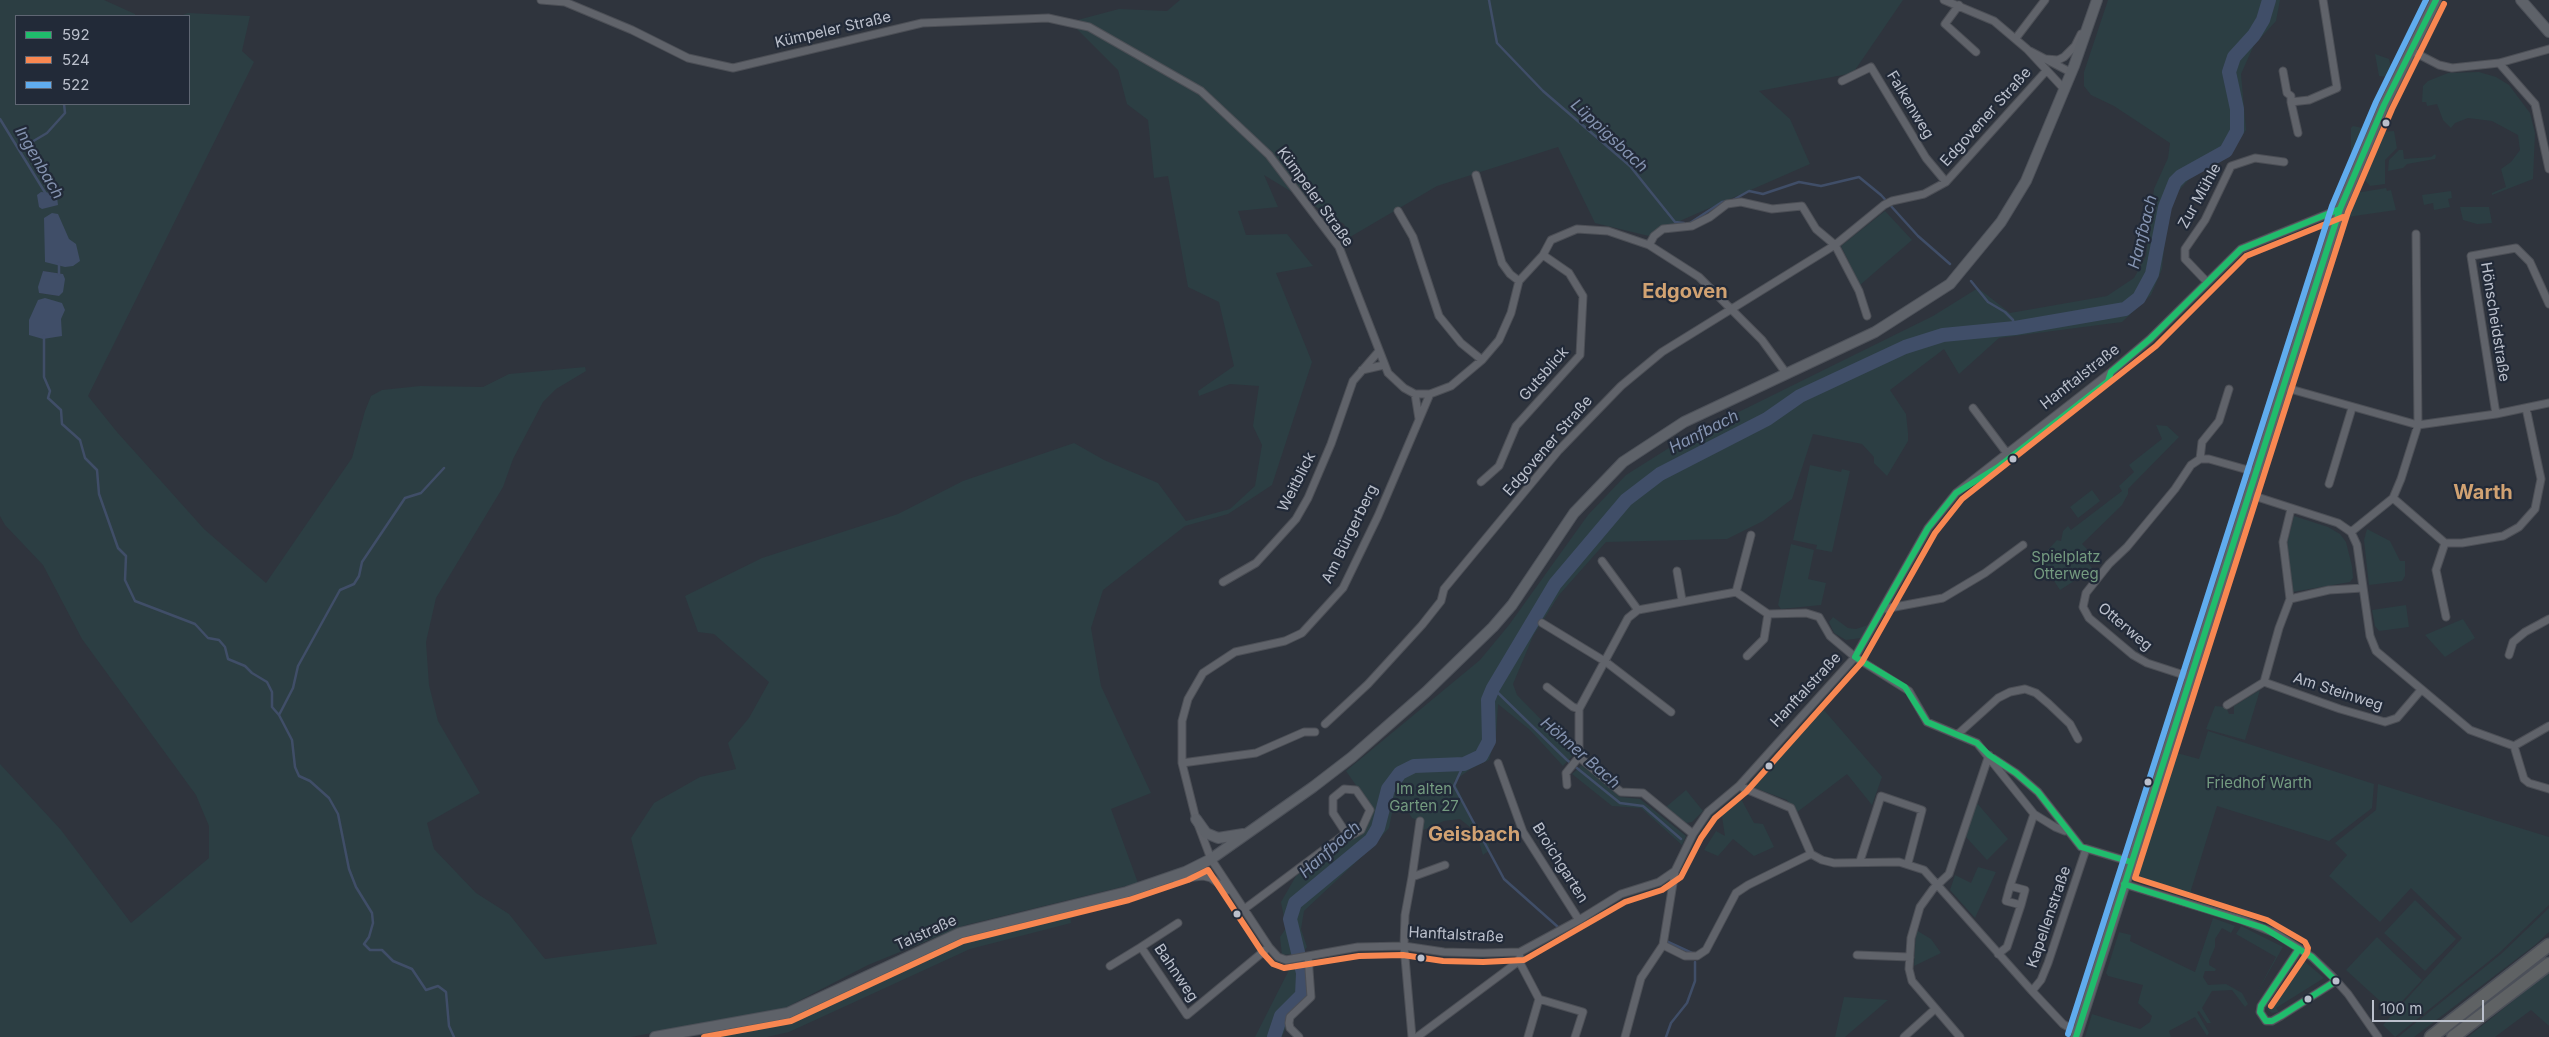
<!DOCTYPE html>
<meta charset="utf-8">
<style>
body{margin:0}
#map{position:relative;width:2549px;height:1037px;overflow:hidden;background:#2f343d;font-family:Inter,sans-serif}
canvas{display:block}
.legend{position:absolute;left:15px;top:15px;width:175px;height:90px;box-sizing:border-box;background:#222a38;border:1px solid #5f6673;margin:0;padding:6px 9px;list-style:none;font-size:15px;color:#bbc0cc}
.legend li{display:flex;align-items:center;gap:10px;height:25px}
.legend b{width:25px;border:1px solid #5f6673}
.scale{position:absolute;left:2372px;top:1000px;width:112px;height:22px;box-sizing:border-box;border:2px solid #bbc0cc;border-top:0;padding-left:6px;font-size:15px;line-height:18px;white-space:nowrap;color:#bbc0cc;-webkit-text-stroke:4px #222a38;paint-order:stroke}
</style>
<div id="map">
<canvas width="2549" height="1037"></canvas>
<ul class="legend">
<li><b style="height:6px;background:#20bc6c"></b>592</li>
<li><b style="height:6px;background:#f88751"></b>524</li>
<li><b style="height:6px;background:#60acee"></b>522</li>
</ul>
<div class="scale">100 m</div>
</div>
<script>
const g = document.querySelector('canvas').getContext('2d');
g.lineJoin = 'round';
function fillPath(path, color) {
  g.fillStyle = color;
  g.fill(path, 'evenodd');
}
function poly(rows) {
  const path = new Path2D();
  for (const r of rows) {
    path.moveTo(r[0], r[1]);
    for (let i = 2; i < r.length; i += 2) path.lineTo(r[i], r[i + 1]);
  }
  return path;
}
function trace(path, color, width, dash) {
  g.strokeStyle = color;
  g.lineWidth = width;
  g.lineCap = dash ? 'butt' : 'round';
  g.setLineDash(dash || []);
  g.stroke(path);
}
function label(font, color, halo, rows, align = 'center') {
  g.font = font + ' Inter,sans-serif';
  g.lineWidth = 4.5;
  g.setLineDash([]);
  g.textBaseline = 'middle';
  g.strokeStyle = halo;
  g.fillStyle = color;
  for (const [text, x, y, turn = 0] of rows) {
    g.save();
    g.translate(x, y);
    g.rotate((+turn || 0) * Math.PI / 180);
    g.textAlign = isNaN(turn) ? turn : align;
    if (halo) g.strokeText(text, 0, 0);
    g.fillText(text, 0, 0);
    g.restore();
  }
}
const green = poly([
 [0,0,104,0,135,14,135,16,16,16,16,104,189,104,189,16,180,16,188,13,250,16,242,51,254,62,88,396,117,432,204,529,266,583,352,458,365,411,371,396,382,390,420,386,483,387,509,374,585,367,586,371,556,389,543,402,513,459,503,487,436,598,426,642,429,685,438,721,480,793,427,823,434,849,476,893,509,914,545,959,657,944,631,838,654,803,700,777,736,769,728,743,749,718,769,682,714,634,698,632,685,596,762,558,898,514,963,481,1074,443,1104,460,1158,483,1186,521,1230,509,1255,486,1262,445,1253,426,1259,386,1230,384,1199,396,1198,391,1234,366,1219,302,1188,287,1168,176,1154,178,1148,120,1127,104,1118,70,1070,22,1119,9,1167,11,1180,0,1903,0,1853,73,1759,91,1790,119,1810,164,1682,220,1653,237,1595,223,1558,147,1437,186,1350,237,1344,224,1264,175,1278,207,1238,211,1246,235,1287,234,1313,266,1276,273,1312,362,1272,485,1228,514,1185,526,1103,590,1091,628,1101,686,1151,793,1111,809,1138,883,966,925,868,965,785,1008,631,1037,0,1037,0,764,61,830,131,923,209,858,209,826,196,795,82,639,43,565,5,525,0,516],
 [43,271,63,274,59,296,39,293],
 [2108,0,2280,0,2276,21,2254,45,2241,74,2246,130,2230,154,2192,176,2175,195,2167,217,2162,269,2151,295,2122,322,1999,338,1959,374,1944,349,1890,390,1906,414,1908,433,1908,441,1887,476,1874,463,1874,457,1862,444,1813,434,1792,499,1763,521,1727,539,1606,542,1559,595,1533,636,1513,684,1517,695,1568,747,1572,756,1563,766,1530,730,1498,704,1496,735,1489,760,1472,768,1454,781,1472,819,1488,837,1490,850,1483,855,1476,832,1460,819,1444,821,1421,831,1420,821,1412,818,1407,810,1397,810,1394,803,1389,828,1372,847,1304,911,1301,929,1307,947,1303,953,1282,955,1280,937,1286,928,1281,902,1296,876,1345,842,1362,834,1374,811,1346,771,1480,660,1509,625,1588,515,1626,475,1680,441,1933,316,1978,288,2010,313,2107,296,2134,278,2146,256,2154,189,2168,158,2170,143,2114,106,2091,95,2084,86,2084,72],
 [2375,54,2389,59,2391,67,2387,77,2379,76],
 [2479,72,2496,77,2509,85,2530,113,2535,133,2533,179,2492,195,2492,193,2506,187,2501,169,2511,162,2520,150,2518,135,2492,121,2468,118,2455,123,2451,128,2443,120,2437,104,2427,106,2426,102,2422,102,2423,86,2428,81,2448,73],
 [2353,126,2363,128,2365,131,2354,158,2351,157,2351,128],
 [2394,131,2397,148,2385,160,2385,184,2370,186,2362,177,2381,132],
 [2399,150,2403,150,2404,159,2431,157,2435,154,2436,156,2435,159,2407,164,2403,168,2388,171,2389,160],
 [2386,188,2387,191,2391,190,2396,210,2347,217,2356,193],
 [2451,191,2452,198,2448,199,2450,207,2434,210,2433,203,2424,205,2422,195],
 [2460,207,2489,207,2492,223,2477,224,2463,220],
 [1885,211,1912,240,1860,285,1841,246],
 [2156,425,2167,426,2179,437,2128,489,2128,494,2122,505,2082,544,2087,549,2081,556,2093,569,2060,590,2043,564,2047,551,2057,540,2061,541,2063,531,2068,526,2071,530,2122,491,2119,486,2134,472,2129,465,2162,439],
 [1810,465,1841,472,1842,469,1850,471,1832,552,1816,549,1817,545,1793,540],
 [2092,490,2100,501,2078,518,2070,507],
 [2294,516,2328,527,2340,534,2346,542,2352,566,2353,578,2350,582,2292,592,2287,544],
 [2367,529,2390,541,2400,561,2405,561,2405,576,2402,581,2369,585,2364,540],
 [1791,544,1814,550,1808,579,1826,583,1821,605,1781,609,1778,605],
 [2406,605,2409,627,2379,631,2375,626,2372,610],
 [1833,617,1848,628,1856,629,1868,625,1861,638,1846,640,1834,633,1829,622],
 [2463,619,2475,638,2445,657,2425,635],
 [2260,690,2245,740,2206,729,2215,706,2226,707,2229,714,2234,714,2234,706],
 [1823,709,1882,777,1872,805,1847,774,1796,813,1787,800,1747,785],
 [2208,731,2374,784,2372,808,2329,841,2217,806,2195,877,2191,890,2193,896,2143,882,2140,878,2139,870,2177,753,2199,759],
 [1582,765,1620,797,1640,799,1686,836,1682,845,1641,808,1612,806,1572,774],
 [2378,784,2549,837,2549,905,2499,953,2395,1037,2383,1025,2462,938,2411,888,2380,922,2329,876,2347,855,2335,843,2376,810],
 [1686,790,1703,811,1692,822,1686,823,1666,807],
 [1739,795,1754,823,1763,824,1774,847,1754,856,1733,839,1718,856,1704,850,1716,831,1725,836,1721,810],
 [1976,802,2008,839,1987,860,1965,836],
 [1978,867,1996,872,1975,918,1950,890,1955,875,1971,883],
 [2415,900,2456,939,2425,971,2384,933],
 [2549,908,2549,932,2535,945,2414,1037,2398,1037,2501,954],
 [1070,915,1071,923,970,949,789,1032,767,1037,715,1037,790,1021,961,942],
 [2213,918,2235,926,2231,933,2222,928,2215,939,2215,947,2209,961,2209,965,2216,969,2215,971,2205,971,2203,977,2208,985,2226,984,2242,993,2248,1004,2245,1007,2232,990,2212,991,2202,1008,2211,1023,2207,1023,2199,1011,2197,1012,2209,1033,2207,1036,2195,1017,2169,1031,2171,1037,2085,1037,2092,1014,2140,1029,2150,1022,2152,1016,2138,1003,2143,985,2108,976,2106,973,2119,932,2131,935,2130,941,2195,972],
 [2241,926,2283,947,2255,996,2276,957,2236,934],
 [1916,930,1931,939,1941,953,1914,966],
 [2377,937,2422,980,2392,1012,2346,970],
 [2303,960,2324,978,2276,1008,2279,1012,2272,1013,2268,1010,2267,1005,2269,1003,2273,1005],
 [1302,963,1307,990,1292,1013,1282,1037,1255,1037,1291,966],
 [2549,972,2549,1026,2531,1010,2495,1037,2468,1037],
 [1844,997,1888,1000,1845,1037,1835,1037]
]);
const water = poly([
 [41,192,52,193,57,197,58,205,42,209,39,207,37,195],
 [52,213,58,214,69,239,76,244,80,261,73,266,65,267,45,262,44,218],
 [43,271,63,274,65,279,63,292,59,296,39,293,38,287],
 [45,298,62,303,65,310,61,319,62,336,43,339,29,335,29,320,38,300]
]);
const stream = poly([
 [1489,0,1497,43,1543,91,1630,166,1675,222,1684,223],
 [0,119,46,194],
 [20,149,47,133,65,113,64,104],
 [1733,200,1749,191,1763,194,1799,182,1821,186,1859,177,1881,195,1918,236,1950,264],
 [1690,223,1722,202,1728,201],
 [59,274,59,263],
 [1971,281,1988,302,2005,312,2013,320,2015,328],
 [44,336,44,377,50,391,48,398,61,410,62,424,80,440,85,458,97,470,99,494,118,548,126,556,125,580,135,601,195,624,208,638,219,640,225,647,228,659,245,666,252,673,267,682,272,692,272,707,279,715,292,740,295,767,299,776,310,781,329,798,338,814,349,869,356,887,372,913,373,923,369,937,364,944,370,950,382,950,393,961,412,969,426,990,438,986,446,992,449,1026,454,1037],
 [1493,688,1567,760,1620,803,1643,806,1681,839],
 [279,715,293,688,298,666,340,590,354,584,359,576,362,562,405,498,421,493,444,468],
 [1464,764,1454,786,1504,879,1558,927],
 [1666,941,1692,953],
 [1666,1037,1671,1023,1687,1003,1695,981,1695,962]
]);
const river = poly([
 [1274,1037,1281,1016,1302,995,1303,973,1290,919,1295,903,1371,840,1378,828,1388,789,1400,773,1414,766,1464,764,1481,756,1489,741,1488,700,1493,688,1555,584,1626,500,1660,474,1767,419,1800,396,1905,347,1943,335,2015,328,2125,309,2139,298,2152,274,2165,207,2175,182,2181,176,2226,151,2237,131,2237,109,2229,72,2234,57,2254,35,2263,20,2269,0]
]);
const minor = poly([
 [541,0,565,2,632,30,688,58,733,68,922,23,1048,18,1089,27,1201,91,1269,155,1339,247,1388,373,1404,388,1415,394,1430,394,1451,386,1482,360,1499,340,1511,313,1519,281,1543,255,1551,240,1577,229,1608,231,1649,245,1699,277,1762,340,1786,373],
 [1944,0,1994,21,2027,49,2065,90],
 [1959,5,1945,24,1976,52],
 [2016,38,2045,0],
 [2410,50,2439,65,2452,68,2499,63,2535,104,2549,169],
 [2030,51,2072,73],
 [2046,59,2058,60,2064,57,2075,46,2081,34],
 [2499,63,2549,49],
 [2283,71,2287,93,2291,96,2291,102],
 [1842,81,1871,67,1926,158,1946,182],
 [2298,133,2291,102,2309,100,2337,88,2323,0],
 [1476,175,1502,263,1510,274,1519,281],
 [1398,211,1413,237,1439,316,1461,343,1482,360],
 [1649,245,1654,236,1663,229,1692,226,1710,217,1727,204,1741,202,1772,209,1802,206,1816,229,1835,245,1859,291,1867,316],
 [2207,282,2185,259,2185,249,2205,220,2231,166,2255,158,2284,162],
 [1362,370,1384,365],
 [2283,387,2418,425,2496,414,2549,403],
 [1415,394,1419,419],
 [1430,394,1378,516,1343,588,1302,633,1285,641,1235,652,1203,673,1188,699,1182,721,1182,763,1196,819,1211,859,1269,947,1278,957,1286,960,1358,947,1404,946,1444,952,1483,953,1520,952,1579,920,1621,894,1659,882,1675,871,1693,834,1708,812,1739,786,1855,657,1928,528,1956,493,2111,372,2150,339,2241,249,2340,209],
 [1973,408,2006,452],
 [2496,414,2471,256,2516,248,2530,262,2549,304],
 [2200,459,2202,442,2219,421,2229,389],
 [1481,482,1499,466,1516,426,1580,355,1583,296,1569,273,1543,255],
 [2329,484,2352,408],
 [2248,494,2338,523,2351,532,2357,545,2370,636,2376,651,2470,730,2514,746,2549,726],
 [2393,498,2445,543,2462,543,2503,536,2519,527,2535,509,2541,479,2526,408],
 [2351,532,2393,498,2401,479,2418,425,2416,234],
 [2445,543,2436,570,2446,617],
 [1602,561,1638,610],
 [1677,571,1682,600],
 [1223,582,1256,563,1296,519,1308,498,1331,444,1353,381,1379,351],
 [2363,588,2329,590,2290,599,2279,628,2264,682,2340,709,2385,722,2397,718,2421,690],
 [1736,592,1751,535],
 [2290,599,2283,542,2291,509],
 [1884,609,1943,598,1985,573,2023,545],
 [1542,623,1606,662,1671,712],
 [2509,655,2513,642,2525,632,2549,619],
 [1747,656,1764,639,1768,614],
 [2190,677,2147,663,2133,655,2089,618,2083,607,2086,593,2109,564,2127,547,2175,489,2191,465,2200,459,2209,459,2255,472],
 [1547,687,1573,707,1579,709],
 [2227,705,2264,682],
 [1325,724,1368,684,1422,625,1441,601,1444,589,1559,450,1621,386,1662,352,1835,245,1884,205,1892,201,1924,194,1946,182,2046,71],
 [1958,734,1998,698,2010,692,2025,689,2036,693,2049,704,2070,724,2078,739],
 [2514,746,2524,779,2529,783,2549,789],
 [1993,758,2016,773,2038,792,2081,847,2131,862],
 [1182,763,1256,753,1304,732,1315,732],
 [1498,763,1523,832,1579,920],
 [1567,785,1566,773,1579,757],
 [1739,786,1791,808,1811,854,1822,860,1834,863,1899,862,1924,870,2032,991,2063,1024,2077,1032],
 [1693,834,1643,793,1621,792,1579,757,1579,709,1628,618,1638,610,1736,592,1768,614,1806,613,1819,617,1830,636,1855,657,1909,691,1927,722,1977,743,2034,814,2055,827,2065,831],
 [1860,861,1881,796,1922,810,1908,863],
 [1412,877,1420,821],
 [1176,879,1203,876,1211,878,1228,890],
 [2124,884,2242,920,2275,933,2312,957,2332,976,2348,994,2378,1037],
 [2010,886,2034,814],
 [1243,910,1346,833,1333,813,1333,798,1344,789,1356,790,1370,810,1361,830,1350,836,1346,833],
 [1663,945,1685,956,1697,956,1706,950,1736,893,1748,885,1811,854],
 [1141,947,1178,923],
 [2299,949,2261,1006,2260,1012,2266,1021,2272,1021,2281,1016,2336,981],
 [1998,954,2007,947,2021,905,2025,890,2010,886,2006,901,2021,905],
 [1857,955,1910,957],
 [1520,957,1519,961,1539,999,1528,1037],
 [1110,966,1141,947,1187,1015,1269,947],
 [2032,991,2041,980,2048,963,2086,849],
 [1539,999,1583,1012,1575,1037],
 [1299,1037,1290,1028,1289,1023,1290,1017,1311,997,1308,956],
 [1412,1037,1404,946,1405,915,1412,877,1445,865],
 [1417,1037,1519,961],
 [1625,1037,1641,978,1663,945,1675,871],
 [1904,1037,1935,1009],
 [1960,1037,1912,981,1909,969,1911,938,1920,907,1933,889,1949,874,1989,755]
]);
const secondary = poly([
 [2521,0,2549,32],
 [1196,819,1206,833,1218,838,1243,834],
 [655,1037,788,1013,960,933,1127,892,1185,872,1211,859,1313,787,1352,757,1426,692,1493,627,1512,605,1574,513,1623,462,1684,422,1875,332,1950,284,2001,222,2026,181,2074,66,2097,0],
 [2076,1037,2340,209,2384,105,2436,0]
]);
const motorway = poly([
 [2431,1037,2549,945],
 [2453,1037,2549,964]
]);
const bus1 = poly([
 [1855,657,1928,528,1956,493,1998,467,2108,381,2111,372,2150,339,2241,249,2340,209],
 [1855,657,1905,687,1927,722,1977,743,1989,755,2016,773,2038,792,2081,847,2131,862],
 [2124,884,2264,928,2312,957,2336,981],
 [2299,949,2261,1006,2260,1012,2266,1021,2272,1021,2281,1016,2336,981],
 [2076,1037,2340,209,2384,105,2436,0]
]);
const bus2 = poly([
 [2271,1006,2307,953,2308,948,2305,942,2267,920,2135,878,2348,212,2392,109,2444,4],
 [704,1037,791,1021,963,941,1129,900,1188,880,1208,870,1262,952,1273,964,1284,968,1359,956,1403,955,1443,961,1483,962,1524,960,1625,902,1662,890,1681,877,1701,838,1715,818,1746,792,1862,662,1935,533,1962,499,2156,346,2246,256,2343,217]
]);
const bus3 = poly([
 [2068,1034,2332,206,2376,102,2426,0]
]);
const markers = [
 [2386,123,4.5,"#bbc0cc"],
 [2013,459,4.5,"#bbc0cc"],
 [1769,766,4.5,"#bbc0cc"],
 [2148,782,4.5,"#bbc0cc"],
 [1237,914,4.5,"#bbc0cc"],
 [1421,958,4.5,"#bbc0cc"],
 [2336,981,4.5,"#bbc0cc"],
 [2308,999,4.5,"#bbc0cc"]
];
const streetNames = [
 ["Kümpeler Straße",833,30,-13],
 ["Falkenweg",1910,105,59],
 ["Edgovener Straße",1986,117,-48],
 ["Zur Mühle",2200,196,-61],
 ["Kümpeler Straße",1315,197,54],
 ["Hönscheidstraße",2495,322,81],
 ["Gutsblick",1544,374,-49],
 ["Hanftalstraße",2080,377,-38],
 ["Edgovener Straße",1548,446,-49],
 ["Weitblick",1297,482,-63],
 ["Am Bürgerberg",1350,534,-64],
 ["Otterweg",2125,627,40],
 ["Hanftalstraße",1806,690,-47],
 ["Am Steinweg",2338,692,18],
 ["Broichgarten",1560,863,58],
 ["Kapellenstraße",2049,917,-71],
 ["Talstraße",926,933,-24],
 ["Hanftalstraße",1456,935,3],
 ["Bahnweg",1176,973,56]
];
const parkNames = [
 ["Spielplatz",2066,557],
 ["Otterweg",2066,574],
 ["Friedhof Warth",2259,783],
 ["Im alten",1424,789],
 ["Garten 27",1424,806]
];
const waterNames = [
 ["Lüppigsbach",1609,136,43],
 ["Ingenbach",39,163,60],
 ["Hanfbach",2143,232,-76],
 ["Hanfbach",1704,432,-27],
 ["Höhner Bach",1580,753,41],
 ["Hanfbach",1330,850,-42]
];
const districtNames = [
 ["Edgoven",1685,292],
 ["Warth",2483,493],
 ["Geisbach",1474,835]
];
fillPath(green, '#2c3e43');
fillPath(water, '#404e68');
trace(stream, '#404e68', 2.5);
trace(river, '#404e68', 14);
trace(minor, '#4c4f56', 9);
trace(secondary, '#4d5159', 12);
trace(motorway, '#4c5059', 15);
trace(minor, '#60636a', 7);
trace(secondary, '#5e6269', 10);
trace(motorway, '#5f6264', 12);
trace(bus1, '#20bc6c', 6);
trace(bus2, '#f88751', 6);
trace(bus3, '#60acee', 6);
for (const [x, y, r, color] of markers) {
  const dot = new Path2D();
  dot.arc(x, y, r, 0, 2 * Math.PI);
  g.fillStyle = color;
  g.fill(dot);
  trace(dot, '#222a38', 2);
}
label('15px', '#bbc0cc', '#222a38', streetNames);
label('15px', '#749b80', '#222a38', parkNames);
label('italic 16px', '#8594b1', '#222a38', waterNames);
label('bold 20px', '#d1a272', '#222a38', districtNames);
</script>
